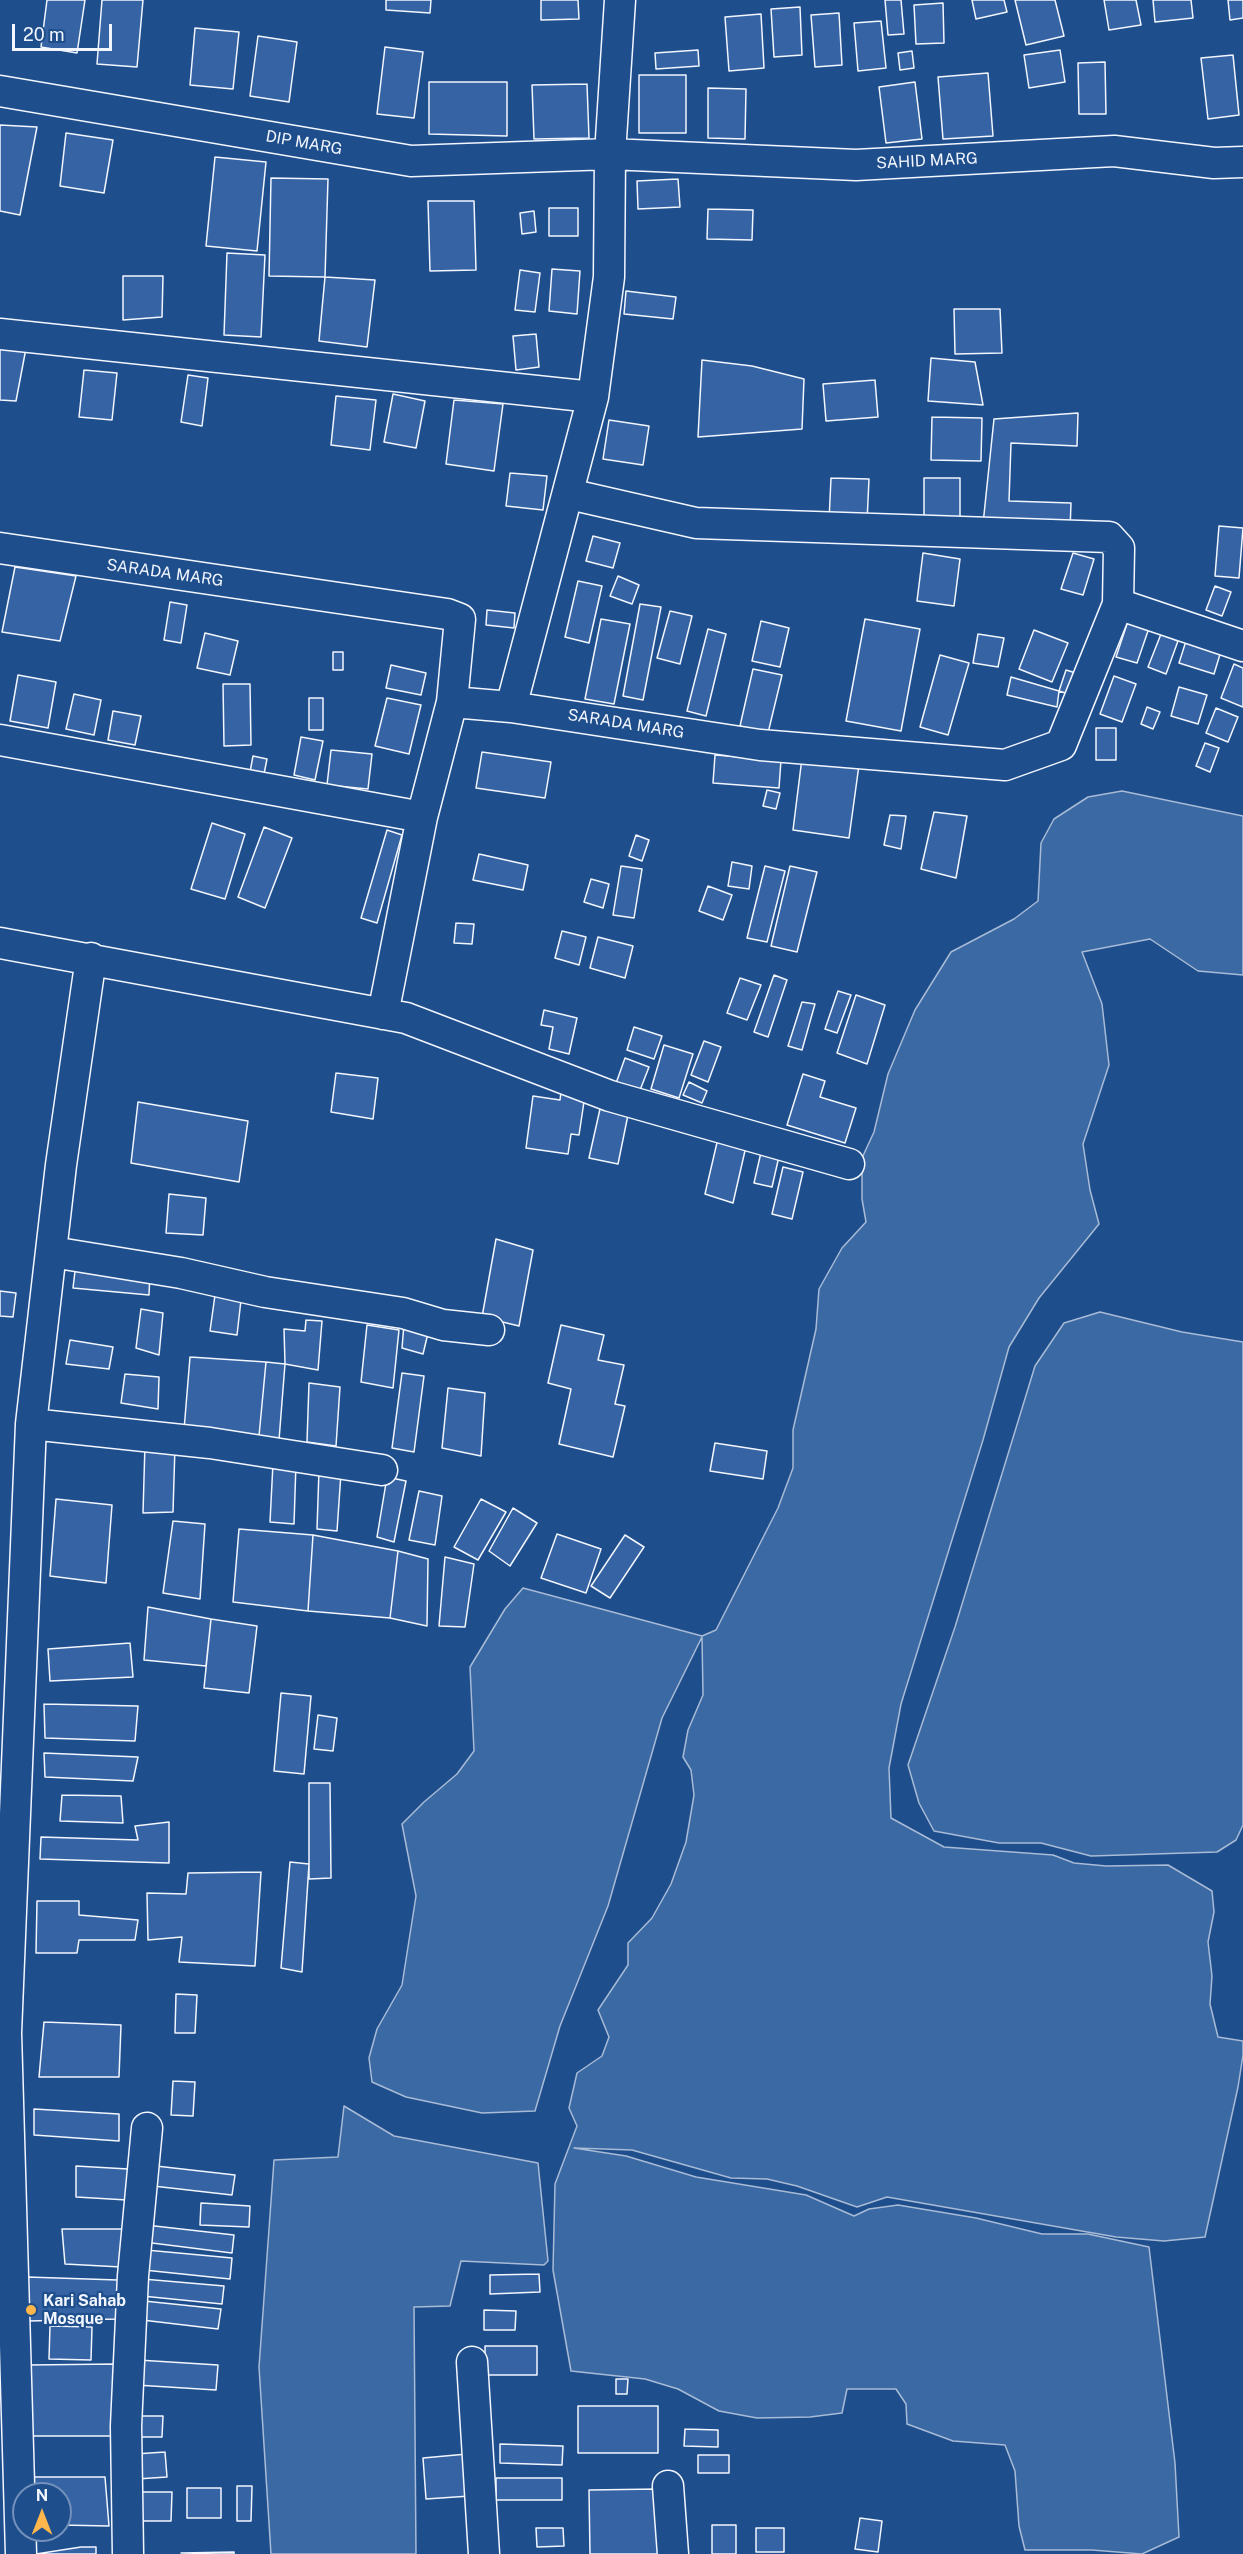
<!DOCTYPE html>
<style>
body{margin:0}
#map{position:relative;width:1243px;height:2554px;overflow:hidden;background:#1f4e8c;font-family:"Public Sans",sans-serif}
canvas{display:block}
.north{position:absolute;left:12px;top:2482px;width:60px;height:60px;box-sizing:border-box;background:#1f4e8c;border:2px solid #7391ba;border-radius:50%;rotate:0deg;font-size:16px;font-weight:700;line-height:24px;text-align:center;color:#f2f6ff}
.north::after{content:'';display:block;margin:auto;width:21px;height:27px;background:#ffb74d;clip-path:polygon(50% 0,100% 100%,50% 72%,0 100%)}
.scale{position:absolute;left:12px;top:24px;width:100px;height:27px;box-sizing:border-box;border:3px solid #f2f6ff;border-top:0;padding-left:8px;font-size:18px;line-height:21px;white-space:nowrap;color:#f2f6ff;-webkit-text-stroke:4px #1f4e8c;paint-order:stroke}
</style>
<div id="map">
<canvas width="1243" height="2554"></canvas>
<div class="north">N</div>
<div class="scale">20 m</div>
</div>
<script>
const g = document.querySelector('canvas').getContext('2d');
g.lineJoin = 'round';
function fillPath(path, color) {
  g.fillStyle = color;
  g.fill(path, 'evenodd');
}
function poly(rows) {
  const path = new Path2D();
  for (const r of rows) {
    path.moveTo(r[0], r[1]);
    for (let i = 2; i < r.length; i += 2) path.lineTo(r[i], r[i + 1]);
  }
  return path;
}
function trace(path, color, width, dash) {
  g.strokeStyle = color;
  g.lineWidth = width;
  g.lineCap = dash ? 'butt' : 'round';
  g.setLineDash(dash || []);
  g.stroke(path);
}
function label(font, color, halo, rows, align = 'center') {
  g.font = font + ' "Public Sans",sans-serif';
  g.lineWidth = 4.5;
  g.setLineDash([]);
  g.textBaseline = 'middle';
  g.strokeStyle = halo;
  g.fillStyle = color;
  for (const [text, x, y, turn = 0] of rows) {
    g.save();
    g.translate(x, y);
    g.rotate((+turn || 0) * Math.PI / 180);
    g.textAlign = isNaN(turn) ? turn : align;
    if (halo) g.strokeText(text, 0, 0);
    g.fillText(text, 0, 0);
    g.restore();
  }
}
const water = poly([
 [1122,791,1243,816,1243,975,1198,971,1150,939,1082,952,1102,1004,1109,1065,1083,1144,1090,1190,1099,1224,1039,1298,1009,1347,983,1440,901,1704,889,1768,891,1818,944,1847,1053,1855,1074,1863,1106,1866,1168,1865,1212,1891,1214,1912,1208,1942,1212,1976,1210,2004,1218,2037,1243,2041,1243,2055,1238,2087,1205,2237,1164,2241,1116,2237,887,2197,857,2207,797,2186,767,2179,731,2178,632,2150,574,2148,626,2156,696,2177,806,2195,854,2216,869,2209,898,2205,976,2218,1042,2234,1088,2234,1149,2247,1175,2463,1179,2537,1142,2554,1092,2550,1025,2550,1019,2526,1015,2471,1005,2445,953,2441,907,2424,906,2404,896,2389,847,2389,842,2413,810,2417,757,2418,719,2411,678,2389,645,2379,571,2371,553,2270,555,2184,577,2126,569,2108,577,2073,602,2056,609,2037,598,2010,628,1965,628,1943,652,1918,671,1884,686,1842,694,1795,691,1770,683,1757,688,1730,703,1695,702,1637,662,1718,608,1906,560,2026,535,2111,482,2113,406,2097,372,2082,369,2058,377,2029,402,1985,416,1896,402,1824,424,1802,457,1774,474,1751,470,1667,505,1609,523,1588,702,1636,716,1630,778,1508,793,1468,793,1430,816,1329,819,1289,842,1248,866,1222,862,1199,862,1158,874,1132,888,1074,915,1010,951,952,1014,919,1038,901,1041,843,1054,819,1088,797,1122,791],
 [1100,1312,1182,1332,1243,1342,1243,1825,1236,1840,1217,1852,1091,1856,1041,1843,999,1843,934,1831,919,1803,908,1765,955,1627,1035,1366,1064,1323,1100,1312],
 [344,2106,394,2136,538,2163,548,2261,544,2265,461,2261,450,2306,414,2307,416,2554,271,2554,259,2367,274,2160,338,2157,344,2106]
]);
const building = poly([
 [47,0,85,0,77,53,41,47,47,0],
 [102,0,143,0,137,67,97,64,102,0],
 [386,0,431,0,430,13,386,10,386,0],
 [541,0,578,0,579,19,541,20,541,0],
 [885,0,901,0,904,34,888,35,885,0],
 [972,0,1004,0,1007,12,976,19,972,0],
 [1015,0,1055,0,1064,36,1026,45,1015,0],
 [1104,0,1136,0,1141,25,1109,30,1104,0],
 [1153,0,1191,0,1193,18,1155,22,1153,0],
 [1228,0,1243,0,1243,18,1230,20,1228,0],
 [943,3,944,43,916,44,914,5,943,3],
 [800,7,802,55,774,57,771,9,800,7],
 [839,13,842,65,815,67,811,15,839,13],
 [761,14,764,68,729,71,725,17,761,14],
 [881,21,886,68,858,71,854,23,881,21],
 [195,28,239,32,233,89,190,85,195,28],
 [258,36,297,42,289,102,250,96,258,36],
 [385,47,423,52,414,118,377,114,385,47],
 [698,50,699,66,656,69,655,53,698,50],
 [1060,50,1065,82,1029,88,1024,55,1060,50],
 [912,51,914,68,900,70,898,53,912,51],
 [1233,55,1239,115,1208,119,1201,58,1233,55],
 [1105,62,1106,114,1079,114,1078,63,1105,62],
 [988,73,993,136,943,139,938,77,988,73],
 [639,75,686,75,686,133,639,133,639,75],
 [429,82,507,82,507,136,429,134,429,82],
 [915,82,922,139,886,143,879,87,915,82],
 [587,84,589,138,534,139,532,85,587,84],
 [708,88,746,89,745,139,708,138,708,88],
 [0,125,37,127,20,215,0,211,0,125],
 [66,133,113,140,104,193,60,186,66,133],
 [215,157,266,162,257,251,206,246,215,157],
 [271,178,328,179,325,277,269,276,271,178],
 [678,179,680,207,638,209,637,181,678,179],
 [428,201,474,201,476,270,430,271,428,201],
 [549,208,578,208,578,236,549,236,549,208],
 [708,209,753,210,752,240,707,239,708,209],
 [534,211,536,232,522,234,520,213,534,211],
 [227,253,265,255,261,337,224,335,227,253],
 [552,269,580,271,577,314,549,311,552,269],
 [520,270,540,273,535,312,515,310,520,270],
 [123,276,163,276,162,317,123,320,123,276],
 [325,277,375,280,367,347,319,341,325,277],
 [626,291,676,297,673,319,624,314,626,291],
 [954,309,1000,309,1002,353,955,354,954,309],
 [536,334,539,367,516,370,513,336,536,334],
 [0,340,27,343,16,401,0,400,0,340],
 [931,358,975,362,983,405,928,401,931,358],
 [702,360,752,366,804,379,802,429,698,437,702,360],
 [84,370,117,373,112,420,79,417,84,370],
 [188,375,208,378,202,426,181,422,188,375],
 [875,380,878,417,826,421,823,384,875,380],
 [393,394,425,401,416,448,384,442,393,394],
 [336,396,376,400,370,450,331,445,336,396],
 [454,400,503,404,494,471,446,464,454,400],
 [1078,413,1077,446,1011,443,1009,501,1071,503,1070,530,983,524,994,419,1078,413],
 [932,417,982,418,981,461,931,460,932,417],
 [609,420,649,426,643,465,603,459,609,420],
 [510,473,547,476,543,510,506,506,510,473],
 [831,478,869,479,867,522,829,521,831,478],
 [924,478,960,478,960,521,924,521,924,478],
 [1219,526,1243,528,1239,578,1215,576,1219,526],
 [593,536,620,543,613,568,586,561,593,536],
 [923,553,960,559,954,606,917,601,923,553],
 [1073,553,1094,559,1083,595,1061,589,1073,553],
 [15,567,76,576,60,641,2,632,15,567],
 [618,576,639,585,632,604,610,596,618,576],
 [578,581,602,586,589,643,565,637,578,581],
 [1215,586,1231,592,1222,616,1206,610,1215,586],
 [170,602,187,605,181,643,164,640,170,602],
 [640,604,661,607,643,700,623,696,640,604],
 [487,610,515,613,514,628,486,625,487,610],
 [670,611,692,616,680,664,657,658,670,611],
 [601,619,630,624,614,704,585,699,601,619],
 [865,619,920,629,901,731,846,721,865,619],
 [761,621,789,628,780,667,752,661,761,621],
 [1128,621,1149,628,1137,663,1116,657,1128,621],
 [708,629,726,634,706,716,687,711,708,629],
 [1034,630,1068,643,1052,682,1019,669,1034,630],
 [205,633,238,641,230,675,197,668,205,633],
 [978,634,1004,638,998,667,973,663,978,634],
 [1161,634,1178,641,1166,674,1148,667,1161,634],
 [1186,641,1221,651,1214,674,1179,663,1186,641],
 [333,652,343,652,343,670,333,670,333,652],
 [940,655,969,663,948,735,920,727,940,655],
 [1234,664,1243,668,1243,707,1221,698,1234,664],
 [391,665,426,673,421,695,386,688,391,665],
 [753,669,782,675,768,733,740,726,753,669],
 [1066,670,1079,674,1072,695,1059,691,1066,670],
 [18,675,56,682,48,728,10,721,18,675],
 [1114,676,1136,684,1122,722,1100,714,1114,676],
 [1011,677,1059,691,1057,707,1007,695,1011,677],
 [223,684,250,684,251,745,224,746,223,684],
 [1179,687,1207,695,1198,724,1171,716,1179,687],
 [74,694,101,700,94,735,66,729,74,694],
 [309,698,323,698,323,730,309,730,309,698],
 [387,698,421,705,409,754,375,746,387,698],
 [1147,707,1160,712,1153,729,1141,724,1147,707],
 [1216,708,1238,717,1228,742,1206,733,1216,708],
 [113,711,141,716,135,745,108,740,113,711],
 [1096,728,1116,728,1116,760,1096,760,1096,728],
 [301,737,323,741,315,780,294,775,301,737],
 [1205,743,1219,748,1210,772,1196,766,1205,743],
 [331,750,372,754,368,789,327,785,331,750],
 [482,752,551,762,545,798,476,788,482,752],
 [715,755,781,760,779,788,713,783,715,755],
 [253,756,267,759,264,774,250,772,253,756],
 [802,758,859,765,849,838,793,830,802,758],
 [767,790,780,793,776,809,763,806,767,790],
 [934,812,967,816,956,878,921,869,934,812],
 [890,815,906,816,901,849,884,845,890,815],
 [212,823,245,834,225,899,191,889,212,823],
 [264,827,292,838,265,908,238,897,264,827],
 [387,830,402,835,377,923,361,918,387,830],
 [636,835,649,840,642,861,629,856,636,835],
 [479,854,528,865,523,890,473,880,479,854],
 [732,862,752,866,749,889,728,886,732,862],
 [621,866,642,869,634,918,613,915,621,866],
 [765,866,785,871,767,942,747,938,765,866],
 [790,866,817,872,797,952,771,946,790,866],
 [591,879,609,884,603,908,584,902,591,879],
 [708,886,732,895,723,920,699,911,708,886],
 [456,923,474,924,472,944,454,943,456,923],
 [562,931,586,937,579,965,555,958,562,931],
 [598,937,633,946,625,978,590,968,598,937],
 [774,975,787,980,768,1037,754,1032,774,975],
 [740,978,761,985,747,1020,727,1013,740,978],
 [838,991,851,995,837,1033,825,1029,838,991],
 [856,995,885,1005,867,1064,837,1053,856,995],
 [802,1002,815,1004,802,1050,788,1046,802,1002],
 [544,1010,577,1018,569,1054,549,1049,553,1027,541,1025,544,1010],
 [634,1027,662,1036,654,1059,627,1050,634,1027],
 [704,1041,721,1047,708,1082,691,1075,704,1041],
 [664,1045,693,1054,679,1098,651,1089,664,1045],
 [625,1058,649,1067,637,1098,614,1089,625,1058],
 [336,1073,378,1078,373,1119,331,1112,336,1073],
 [803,1074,825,1081,820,1097,856,1108,845,1143,787,1125,803,1074],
 [689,1082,707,1091,702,1103,683,1095,689,1082],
 [561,1092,585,1095,579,1135,571,1134,568,1154,526,1148,533,1096,560,1100,561,1092],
 [138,1102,248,1121,239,1182,131,1163,138,1102],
 [600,1109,628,1115,618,1164,589,1158,600,1109],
 [719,1134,747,1142,733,1203,705,1194,719,1134],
 [762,1148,780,1152,772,1187,754,1183,762,1148],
 [783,1167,803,1172,792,1219,772,1214,783,1167],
 [169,1194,206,1198,203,1235,166,1233,169,1194],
 [496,1239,533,1250,519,1326,482,1317,496,1239],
 [76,1263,150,1273,149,1295,73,1288,76,1263],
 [0,1291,16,1293,13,1317,0,1316,0,1291],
 [215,1295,241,1300,237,1335,210,1331,215,1295],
 [141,1309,163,1313,159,1355,136,1348,141,1309],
 [306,1320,322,1321,318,1370,285,1364,284,1329,305,1331,306,1320],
 [404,1324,429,1329,423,1354,402,1348,404,1324],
 [367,1325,399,1330,393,1388,361,1382,367,1325],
 [561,1325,604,1335,598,1360,624,1365,615,1404,625,1406,613,1457,559,1444,571,1389,548,1383,561,1325],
 [70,1340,113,1347,109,1369,66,1364,70,1340],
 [190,1357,266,1362,259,1436,184,1430,190,1357],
 [266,1362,285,1364,279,1440,259,1436,266,1362],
 [402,1373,424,1376,414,1452,392,1448,402,1373],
 [125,1374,159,1377,158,1409,121,1403,125,1374],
 [309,1383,340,1387,336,1446,307,1442,309,1383],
 [448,1388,485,1393,481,1456,442,1448,448,1388],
 [715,1443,767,1451,763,1479,710,1471,715,1443],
 [145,1444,175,1446,173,1512,143,1513,145,1444],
 [273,1463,296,1463,294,1524,270,1522,273,1463],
 [319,1470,341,1473,337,1531,317,1529,319,1470],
 [387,1477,406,1481,394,1542,377,1537,387,1477],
 [419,1491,442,1496,435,1545,409,1540,419,1491],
 [56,1499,112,1505,106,1583,50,1576,56,1499],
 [481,1499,506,1512,478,1560,454,1547,481,1499],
 [513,1508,537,1523,510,1566,489,1551,513,1508],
 [173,1521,205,1524,200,1599,163,1593,173,1521],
 [239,1529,313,1535,308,1611,233,1602,239,1529],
 [557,1534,601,1549,586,1593,541,1578,557,1534],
 [313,1535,398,1551,390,1618,308,1611,313,1535],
 [625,1535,644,1547,610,1598,591,1586,625,1535],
 [398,1551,428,1559,427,1626,390,1618,398,1551],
 [445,1557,474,1564,465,1627,439,1626,445,1557],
 [148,1607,211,1619,206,1666,144,1660,148,1607],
 [211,1619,257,1626,249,1693,204,1688,211,1619],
 [130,1643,133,1677,50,1681,48,1649,130,1643],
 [281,1693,311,1696,304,1774,274,1771,281,1693],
 [44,1704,138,1706,135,1741,45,1738,44,1704],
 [318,1715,337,1718,333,1751,314,1749,318,1715],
 [44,1753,138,1757,133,1781,45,1777,44,1753],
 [309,1783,330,1783,331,1878,309,1879,309,1783],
 [62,1795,121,1796,123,1823,60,1821,62,1795],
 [169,1822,169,1863,40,1859,41,1837,138,1840,135,1826,169,1822],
 [290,1862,309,1864,302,1972,281,1968,290,1862],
 [261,1872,255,1966,179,1962,182,1937,148,1940,147,1893,186,1894,188,1873,261,1872],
 [37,1901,79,1901,79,1915,138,1920,135,1940,79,1940,77,1953,36,1953,37,1901],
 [176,1994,197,1995,195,2033,175,2033,176,1994],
 [44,2022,121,2025,119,2077,39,2077,44,2022],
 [173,2081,195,2082,193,2116,171,2115,173,2081],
 [34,2109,119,2114,119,2141,34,2135,34,2109],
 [76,2166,128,2169,127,2200,76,2197,76,2166],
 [156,2166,235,2175,232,2195,153,2186,156,2166],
 [201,2203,250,2206,249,2227,200,2225,201,2203],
 [146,2225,234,2235,232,2253,144,2242,146,2225],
 [62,2229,124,2229,121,2267,65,2264,62,2229],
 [146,2250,232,2258,230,2279,144,2270,146,2250],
 [539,2274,540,2292,490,2294,490,2275,539,2274],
 [27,2277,118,2280,119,2319,28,2321,27,2277],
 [143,2279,224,2286,222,2304,142,2296,143,2279],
 [144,2301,221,2309,218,2329,142,2320,144,2301],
 [484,2310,516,2311,515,2330,484,2330,484,2310],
 [50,2326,92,2327,91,2360,49,2359,50,2326],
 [485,2346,537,2346,537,2375,485,2375,485,2346],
 [138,2360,218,2365,216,2390,136,2385,138,2360],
 [117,2364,116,2436,31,2436,27,2365,117,2364],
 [616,2379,628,2379,627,2394,616,2394,616,2379],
 [578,2406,658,2406,658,2453,578,2453,578,2406],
 [135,2416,163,2416,162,2437,135,2437,135,2416],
 [685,2429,718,2430,718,2447,684,2446,685,2429],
 [500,2444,563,2446,562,2465,500,2463,500,2444],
 [165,2452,167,2477,137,2479,135,2454,165,2452],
 [467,2454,470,2496,426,2499,423,2458,467,2454],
 [698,2455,729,2455,729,2473,698,2473,698,2455],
 [29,2477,105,2477,109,2526,60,2525,60,2494,29,2494,29,2477],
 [496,2478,562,2478,562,2500,496,2500,496,2478],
 [237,2486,252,2486,251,2521,237,2521,237,2486],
 [187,2488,221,2488,221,2518,187,2518,187,2488],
 [658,2489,659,2554,590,2554,589,2490,658,2489],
 [138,2492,172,2492,171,2521,138,2521,138,2492],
 [860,2518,882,2521,878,2552,855,2549,860,2518],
 [712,2525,736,2525,736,2554,712,2554,712,2525],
 [536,2528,563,2528,564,2546,537,2547,536,2528],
 [756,2528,784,2528,784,2552,756,2552,756,2528],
 [81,2547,96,2547,96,2554,36,2554,81,2547],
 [234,2552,234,2554,181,2553,234,2552]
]);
const street = poly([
 [0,91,411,161,610,154,856,165,1114,151,1214,163,1243,162],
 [0,334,593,397],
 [0,548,447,614,460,619,452,702,422,817,0,740],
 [1118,604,1243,646],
 [452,702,511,707,760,745,1005,765,1061,745,1118,604,1119,548,1109,537,696,523,569,494],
 [511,707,593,397,609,277,610,154,620,0],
 [0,943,406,1018,610,1096,849,1164],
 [383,1014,422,817],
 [52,1252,181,1273,265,1292,403,1313,443,1325,489,1330],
 [31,1424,210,1443,382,1470],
 [472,2362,484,2554],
 [668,2486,673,2554],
 [21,2554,6,2033,31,1424,61,1165,91,958],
 [128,2554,126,2426,133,2276,147,2128]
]);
const markers = [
 [31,2310,6,"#ffb74d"]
];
const streetNames = [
 ["DIP MARG",304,143,10],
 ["SAHID MARG",927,161,-3],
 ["SARADA MARG",165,573,8],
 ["SARADA MARG",626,724,9]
];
const poiNames = [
 ["Kari Sahab",43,2301],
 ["Mosque",43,2319]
];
fillPath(water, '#3b69a3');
trace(water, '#a8bbd7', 1.5);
fillPath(building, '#3563a3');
trace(building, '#f2f6ff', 1.5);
trace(street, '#f2f6ff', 33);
trace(street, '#1f4e8c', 30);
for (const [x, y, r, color] of markers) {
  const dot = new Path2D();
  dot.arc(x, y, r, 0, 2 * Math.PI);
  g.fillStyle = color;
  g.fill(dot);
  trace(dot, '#1f4e8c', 2);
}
label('16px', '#f2f6ff', '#1f4e8c', streetNames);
label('bold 16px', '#f2f6ff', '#1f4e8c', poiNames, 'left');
</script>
